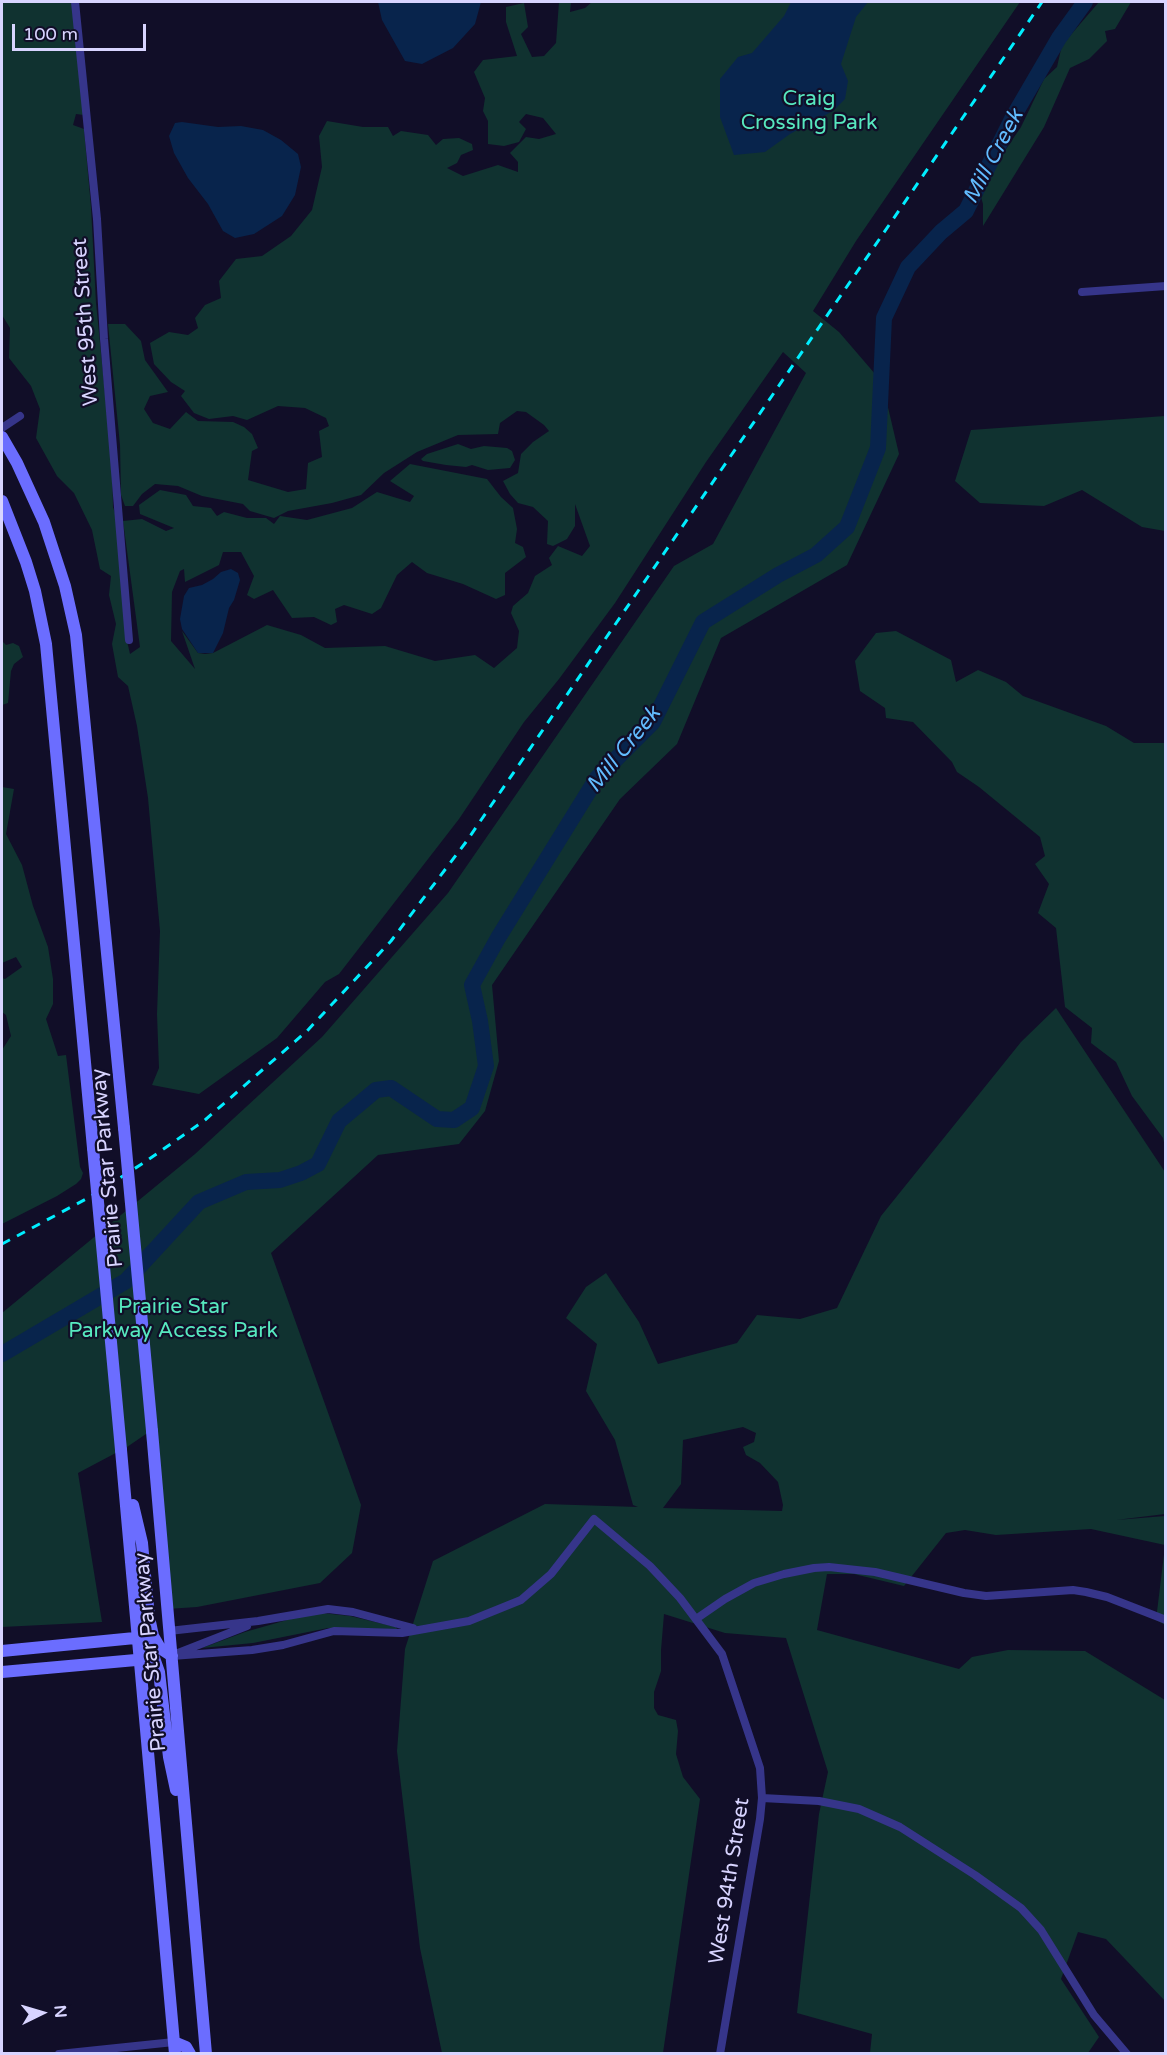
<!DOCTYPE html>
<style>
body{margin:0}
#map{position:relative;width:1167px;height:2055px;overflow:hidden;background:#110e28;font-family:"Varela Round",sans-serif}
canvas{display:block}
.frame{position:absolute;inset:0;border:3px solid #d8d4ff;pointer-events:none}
.north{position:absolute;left:12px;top:1983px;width:60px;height:60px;-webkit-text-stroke:4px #110e28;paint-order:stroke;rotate:85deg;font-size:16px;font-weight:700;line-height:24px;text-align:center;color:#d8d4ff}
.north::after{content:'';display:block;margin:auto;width:21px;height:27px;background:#d8d4ff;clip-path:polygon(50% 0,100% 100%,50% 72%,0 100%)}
.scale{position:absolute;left:12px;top:24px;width:134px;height:27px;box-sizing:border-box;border:3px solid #d8d4ff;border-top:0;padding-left:8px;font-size:18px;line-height:21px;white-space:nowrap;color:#d8d4ff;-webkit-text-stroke:4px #110e28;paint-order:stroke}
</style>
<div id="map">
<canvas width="1167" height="2055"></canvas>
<div class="frame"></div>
<div class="north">N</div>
<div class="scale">100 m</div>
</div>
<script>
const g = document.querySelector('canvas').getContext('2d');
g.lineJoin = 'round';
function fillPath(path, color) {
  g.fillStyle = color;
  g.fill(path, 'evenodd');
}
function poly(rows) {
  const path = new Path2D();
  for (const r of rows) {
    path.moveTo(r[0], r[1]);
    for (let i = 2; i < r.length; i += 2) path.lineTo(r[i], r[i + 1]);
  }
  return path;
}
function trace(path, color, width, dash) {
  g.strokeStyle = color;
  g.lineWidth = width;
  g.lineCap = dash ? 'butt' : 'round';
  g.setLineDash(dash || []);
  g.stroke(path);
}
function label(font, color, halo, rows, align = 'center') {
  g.font = font + ' "Varela Round",sans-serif';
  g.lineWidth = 4.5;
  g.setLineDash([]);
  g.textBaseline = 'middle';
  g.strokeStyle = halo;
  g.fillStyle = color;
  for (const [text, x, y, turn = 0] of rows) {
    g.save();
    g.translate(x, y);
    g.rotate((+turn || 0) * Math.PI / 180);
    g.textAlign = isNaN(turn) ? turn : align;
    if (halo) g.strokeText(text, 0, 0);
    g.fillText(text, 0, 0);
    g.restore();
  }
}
const green = poly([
 [2,2,74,2,84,115,76,114,73,125,84,129,91,207,96,303,112,463,113,507,118,522,127,641,130,654,140,647,123,521,142,519,166,531,174,528,140,514,139,505,160,490,186,495,193,506,211,508,217,516,224,512,247,518,266,518,274,524,280,516,307,520,352,508,377,492,410,502,414,496,390,481,410,464,487,479,501,497,513,508,517,529,515,543,523,547,526,557,505,573,505,595,496,599,463,584,427,573,412,562,397,575,381,608,372,614,344,605,335,609,337,622,331,625,314,617,292,618,273,590,254,599,247,595,254,576,241,552,223,552,219,565,185,582,184,569,180,571,172,592,171,641,195,669,182,631,198,653,205,654,213,653,267,625,301,635,325,648,385,646,435,661,475,655,494,668,517,648,519,631,511,613,513,606,528,593,535,576,552,565,549,558,558,546,582,556,590,546,575,504,575,526,567,539,553,546,547,544,548,521,533,507,518,503,510,494,503,481,518,473,521,454,533,442,549,431,544,425,526,412,517,411,500,423,498,434,458,435,417,452,384,473,361,495,332,503,288,511,274,518,250,511,243,504,202,496,178,486,155,484,142,494,133,506,125,506,121,495,120,445,108,324,125,324,141,341,145,360,168,392,150,396,144,409,153,423,170,429,186,412,198,421,233,422,244,427,252,434,258,448,252,451,248,480,288,492,306,489,308,463,322,457,319,431,329,426,326,418,305,408,278,406,247,420,233,416,209,419,194,413,181,396,185,391,171,382,154,364,150,343,169,332,188,335,198,328,195,318,205,305,221,298,219,281,236,259,262,256,291,236,312,210,322,167,319,136,327,121,363,127,388,127,393,136,401,131,428,135,436,145,443,139,459,138,472,144,473,150,461,155,457,163,447,168,463,176,498,165,518,172,518,162,510,153,526,137,539,139,556,134,543,118,526,114,519,122,526,129,519,142,504,146,488,144,488,121,483,111,485,98,474,72,483,60,517,56,506,22,506,7,524,3,528,27,521,34,532,57,544,56,556,43,559,2,571,2,570,12,585,8,592,2,1020,2,856,241,813,311,839,332,882,382,899,454,847,565,721,638,677,744,620,799,492,985,499,1061,485,1111,459,1144,378,1155,271,1253,361,1505,352,1553,320,1583,197,1607,167,1609,146,1434,127,1447,78,1473,102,1622,2,1627,2,1313,195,1154,322,1037,448,893,674,566,713,544,806,373,783,352,706,462,615,603,559,679,524,722,459,819,339,974,325,982,277,1038,199,1094,152,1085,159,1068,157,1014,160,931,148,798,137,726,128,686,118,677,112,644,116,624,109,595,111,576,100,569,92,530,74,493,57,476,36,438,40,409,31,386,9,358,10,328,2,315],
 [1099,2,1131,2,1115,29,1105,31,1107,41,1089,59,1070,68,1044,127,983,226,983,204,981,197,995,165,1021,127,1044,79,1057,67,1062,45],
 [1165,416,1165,531,1142,527,1082,490,1044,506,980,503,955,481,971,430],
 [458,444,471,449,484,446,507,448,512,451,515,460,510,468,488,470,472,465,466,467,446,465,423,461,421,459,427,454],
 [896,631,951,660,956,682,978,670,1006,682,1023,696,1106,726,1134,743,1165,743,1165,1147,1163,1138,1132,1096,1116,1062,1091,1043,1092,1028,1065,1007,1056,928,1038,913,1049,884,1035,864,1045,856,1040,837,979,787,957,772,952,762,913,722,886,718,885,708,860,691,855,661,876,633],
 [2,641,6,645,13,643,19,646,23,657,14,664,11,671,8,703,2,705],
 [2,787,14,789,6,834,22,865,33,906,48,947,53,979,53,1004,46,1019,58,1056,66,1055,80,1167,83,1173,81,1179,76,1184,57,1196,2,1224,2,1050,11,1036,6,1015,2,1012,2,978,5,979,22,967,16,957,2,963],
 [1056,1008,1165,1172,1165,1514,1116,1520,1165,1516,1165,1545,1091,1529,996,1535,965,1530,946,1533,904,1586,854,1574,827,1574,817,1630,959,1669,972,1657,1008,1650,1085,1651,1165,1700,1165,2001,1106,1939,1078,1932,1061,1979,1099,2037,1088,2053,870,2053,872,2034,797,2013,819,1814,828,1772,786,1638,725,1633,664,1614,661,1650,661,1671,654,1692,654,1708,658,1715,676,1720,678,1731,676,1754,683,1777,700,1799,663,2053,442,2053,420,1948,397,1751,405,1649,433,1561,545,1504,638,1507,633,1505,615,1440,586,1391,597,1344,566,1318,586,1287,606,1273,639,1322,658,1364,737,1343,757,1315,800,1319,837,1308,881,1216,1021,1042],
 [743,1427,756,1433,754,1442,743,1447,746,1455,760,1463,778,1482,783,1505,782,1511,663,1508,681,1484,683,1440],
 [1165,1546,1165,1625,1156,1620],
 [322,1613,350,1616,396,1627,397,1629,328,1628,253,1643,202,1648,245,1632,294,1618]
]);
const water = poly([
 [378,2,481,2,475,24,453,48,422,64,405,61,382,20],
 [791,2,868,2,856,17,841,64,848,81,845,99,833,111,790,134,765,152,734,155,720,117,720,79,738,57,752,53,784,16],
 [182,122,218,127,241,126,263,130,281,140,298,154,301,167,295,195,282,216,254,234,235,238,223,231,208,204,188,178,174,153,169,136,175,123],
 [231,569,238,573,240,580,234,600,229,608,223,633,213,653,198,653,182,629,180,619,184,596,189,588,202,585,213,579,221,572]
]);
const river = poly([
 [2,1354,126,1281,199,1202,246,1182,280,1180,301,1173,318,1164,339,1121,376,1090,391,1088,437,1119,454,1120,472,1108,486,1066,480,1021,472,985,498,938,597,778,653,722,703,622,778,575,816,555,847,527,878,448,884,318,908,267,941,232,966,211,1013,117,1059,38,1085,2]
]);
const minor = poly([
 [75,2,97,219,104,339,129,640],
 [1082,292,1166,286],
 [2,428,20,416],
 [696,1619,725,1599,754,1583,784,1574,814,1568,829,1567,875,1572,964,1593,986,1596,1073,1590,1086,1592,1107,1597,1166,1620],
 [169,1631,258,1621,328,1609,353,1612,413,1628],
 [178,1653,247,1626],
 [172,1656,252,1650,283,1645,334,1631,402,1633,469,1621,521,1600,551,1574,594,1519,650,1566,680,1598,722,1654,760,1768,762,1798,760,1819,720,2054],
 [762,1798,819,1801,859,1809,900,1827,975,1875,1021,1908,1041,1930,1094,2015,1127,2054],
 [59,2054,174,2042]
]);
const secondary = poly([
 [2,437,17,463,44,522,65,586,76,635,124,1128],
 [2,501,26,562,35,591,46,644,93,1148],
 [152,1431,206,2054],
 [121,1450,175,2054],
 [133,1505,142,1543,149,1617,153,1636,160,1648,172,1656],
 [139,1638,154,1658,159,1672,169,1757,176,1790],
 [2,1651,145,1637],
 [2,1672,147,1659],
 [174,2042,186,2047,190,2054]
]);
const rail = poly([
 [2,1244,88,1198,145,1162,205,1120,307,1031,391,941,466,842,1042,2]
]);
const secondaryBridge = poly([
 [124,1128,152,1431],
 [93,1148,121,1450]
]);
const parkNames = [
 ["Craig",809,99],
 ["Crossing Park",809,123],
 ["Prairie Star",173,1307],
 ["Parkway Access Park",173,1331]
];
const streetNames = [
 ["West 95th Street",86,322,-94],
 ["Prairie Star Parkway",108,1168,-95],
 ["Prairie Star Parkway",151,1652,-95],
 ["West 94th Street",730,1881,-81]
];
const waterNames = [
 ["Mill Creek",994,157,-62],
 ["Mill Creek",624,750,-51]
];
fillPath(green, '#103230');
fillPath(water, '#08244c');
trace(river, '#08244c', 16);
trace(minor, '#36358a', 8);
trace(secondary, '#6b6dff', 12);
trace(rail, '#0ef', 3, [9, 8]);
trace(secondaryBridge, '#6b6dff', 12);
label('21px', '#57e8bf', '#110e28', parkNames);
label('21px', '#d8d4ff', '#110e28', streetNames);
label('italic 22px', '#62bcff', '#110e28', waterNames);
</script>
